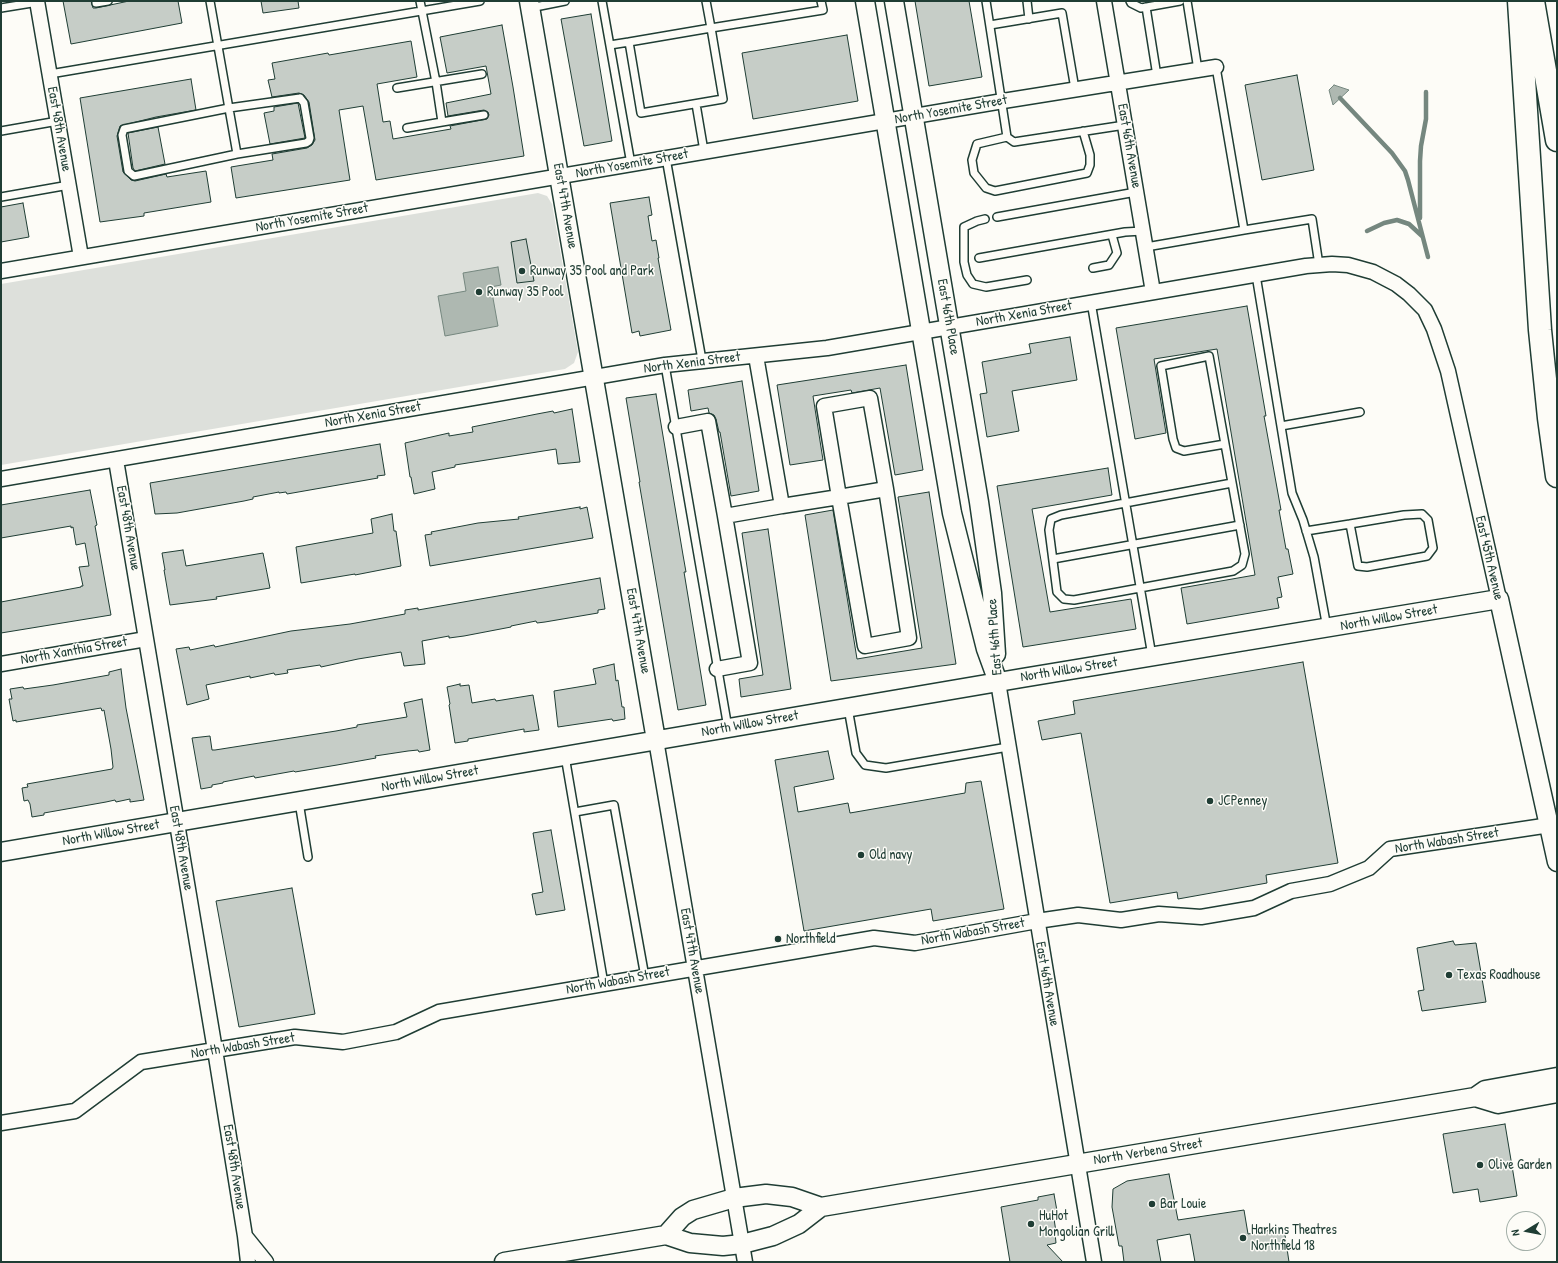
<!DOCTYPE html>
<style>
body{margin:0}
#map{position:relative;width:1558px;height:1263px;overflow:hidden;background:#fdfcf7;font-family:"Patrick Hand",sans-serif}
canvas{display:block}
.frame{position:absolute;inset:0;border:2px solid #1f3d34;pointer-events:none}
.north{position:absolute;left:1506px;top:1211px;width:40px;height:40px;box-sizing:border-box;background:#fdfcf7;border:1px solid #a4b0a9;border-radius:50%;rotate:260deg;font-size:11px;font-weight:700;line-height:16px;text-align:center;color:#1f3d34}
.north::after{content:'';display:block;margin:auto;width:14px;height:18px;background:#1f3d34;clip-path:polygon(50% 0,100% 100%,50% 72%,0 100%)}
</style>
<div id="map">
<canvas width="1558" height="1263"></canvas>
<div class="frame"></div>
<div class="north">N</div>
</div>
<script>
const g = document.querySelector('canvas').getContext('2d');
g.lineJoin = 'round';
function fillPath(path, color) {
  g.fillStyle = color;
  g.fill(path, 'evenodd');
}
function poly(rows) {
  const path = new Path2D();
  for (const r of rows) {
    path.moveTo(r[0], r[1]);
    for (let i = 2; i < r.length; i += 2) path.lineTo(r[i], r[i + 1]);
  }
  return path;
}
function trace(path, color, width, dash) {
  g.strokeStyle = color;
  g.lineWidth = width;
  g.lineCap = dash ? 'butt' : 'round';
  g.setLineDash(dash || []);
  g.stroke(path);
}
function label(font, color, halo, rows, align = 'center') {
  g.font = font + ' "Patrick Hand",sans-serif';
  g.lineWidth = 3;
  g.setLineDash([]);
  g.textBaseline = 'middle';
  g.strokeStyle = halo;
  g.fillStyle = color;
  for (const [text, x, y, turn = 0] of rows) {
    g.save();
    g.translate(x, y);
    g.rotate((+turn || 0) * Math.PI / 180);
    g.textAlign = isNaN(turn) ? turn : align;
    if (halo) g.strokeText(text, 0, 0);
    g.fillText(text, 0, 0);
    g.restore();
  }
}
const green = poly([
 [538,193,547,196,552,204,578,352,574,363,565,369,1,465,1,284]
]);
const water = poly([
 [1334,85,1349,90,1333,105,1329,90,1334,85],
 [498,267,501,285,491,287,498,326,445,336,438,296,466,291,463,273,498,267]
]);
const stream = poly([
 [1340,98,1392,153,1405,171,1408,180,1428,257],
 [1420,218,1420,161,1421,146,1426,119,1426,92],
 [1367,231,1384,223,1397,220,1409,224,1422,236]
]);
const building = poly([
 [63,1,91,1,93,8,96,8,129,1,178,1,182,23,71,44,63,1],
 [261,1,298,1,299,8,263,13,261,1],
 [915,1,969,1,982,77,929,86,915,1],
 [591,14,612,141,584,146,561,19,591,14],
 [502,25,513,87,524,156,376,180,363,106,339,110,350,180,236,198,231,167,273,160,272,154,307,148,312,145,315,140,309,102,304,95,299,93,272,97,268,80,275,79,272,63,328,53,329,55,411,41,417,77,377,84,383,122,390,121,393,139,451,129,450,126,487,119,489,115,488,112,484,110,448,116,446,103,491,94,486,66,447,73,440,37,502,25],
 [847,35,858,101,753,119,742,53,847,35],
 [1297,75,1314,170,1262,180,1245,85,1297,75],
 [191,79,196,110,156,117,120,126,117,136,123,172,131,180,135,181,166,174,167,177,206,171,211,202,144,213,144,216,100,222,80,98,191,79],
 [298,103,305,138,270,144,264,113,274,111,274,107,298,103],
 [158,127,165,164,135,171,133,168,128,133,158,127],
 [649,197,652,215,648,216,652,241,656,240,659,258,658,258,671,330,640,336,639,331,632,333,610,203,649,197],
 [23,203,29,237,1,242,1,207,23,203],
 [526,239,534,281,517,283,511,242,526,239],
 [1247,306,1266,416,1264,416,1281,510,1279,510,1286,549,1288,549,1293,574,1278,577,1282,597,1277,598,1279,608,1187,624,1181,588,1255,575,1217,349,1154,359,1166,433,1135,439,1116,328,1247,306],
 [1070,337,1077,380,1012,391,1019,431,987,437,980,394,987,393,982,362,1031,353,1029,344,1070,337],
 [906,365,923,470,895,475,880,388,852,393,851,390,813,396,823,460,790,465,777,385,906,365],
 [742,381,759,491,731,496,720,432,719,432,716,419,714,415,709,413,708,408,691,411,688,390,742,381],
 [656,394,683,555,686,572,684,572,706,705,678,710,639,482,640,482,626,398,656,394],
 [572,409,580,462,558,464,556,449,455,465,455,467,432,472,435,489,414,494,411,477,410,477,405,443,449,433,449,436,473,432,472,427,537,414,553,411,554,413,572,409],
 [380,444,385,475,377,476,378,478,287,494,286,492,279,493,279,492,253,497,253,499,244,501,177,513,155,514,150,483,380,444],
 [1108,468,1112,495,1032,509,1050,612,1131,599,1136,629,1023,647,997,486,1108,468],
 [90,490,97,525,95,526,111,615,1,633,1,602,81,587,81,586,83,586,79,567,89,566,85,543,76,545,73,527,71,528,71,526,1,538,1,505,90,490],
 [929,492,956,664,831,681,805,515,833,510,857,659,922,648,898,497,929,492],
 [580,507,580,509,587,507,593,538,430,566,425,535,432,534,431,532,478,523,519,519,518,517,580,507],
 [392,514,394,531,396,531,401,566,355,575,355,574,301,583,296,547,373,533,371,519,392,514],
 [768,529,791,689,741,697,739,679,763,675,742,533,768,529],
 [183,550,186,566,263,553,270,588,216,597,217,599,170,605,164,570,165,570,162,553,183,550],
 [600,578,605,609,598,610,598,613,545,622,537,623,536,621,511,626,511,627,464,636,449,638,449,636,422,641,425,664,404,666,401,652,358,659,321,667,320,665,287,670,288,673,275,675,274,673,250,678,250,676,206,685,209,699,187,705,176,649,189,647,190,650,214,645,215,647,291,631,350,624,405,614,405,610,418,608,418,610,600,578],
 [1303,662,1338,863,1266,875,1267,883,1178,899,1177,892,1110,903,1081,733,1042,740,1038,721,1075,714,1073,701,1303,662],
 [614,664,616,681,618,680,622,707,624,707,625,719,613,721,612,719,558,727,554,691,596,684,593,669,614,664],
 [121,669,126,708,144,800,130,802,130,799,116,802,115,800,106,802,44,813,44,815,32,817,30,804,28,800,24,801,22,788,28,787,27,784,112,769,113,767,111,749,104,710,102,711,101,708,16,722,16,720,13,721,9,699,12,699,10,689,23,687,24,689,53,685,109,675,109,672,121,669],
 [460,684,460,686,469,685,472,703,495,699,496,701,533,695,539,730,524,732,524,729,468,739,468,741,455,743,449,705,450,704,447,687,460,684],
 [422,699,430,750,419,752,418,750,408,751,375,756,376,758,337,765,295,772,294,771,255,778,254,776,223,782,223,783,212,785,212,787,201,789,192,738,210,736,212,750,215,750,336,731,357,727,357,725,407,717,404,703,422,699],
 [828,751,834,779,794,787,798,812,848,803,850,813,965,793,966,783,981,781,1004,909,933,921,931,909,804,931,775,760,828,751],
 [551,830,565,910,536,915,532,894,543,892,533,833,551,830],
 [292,888,315,1014,239,1027,216,901,292,888],
 [1453,941,1455,945,1476,943,1486,1002,1422,1011,1418,991,1424,990,1417,948,1453,941],
 [1505,1124,1517,1196,1480,1202,1478,1189,1453,1193,1443,1134,1505,1124],
 [1169,1174,1178,1220,1244,1210,1248,1234,1284,1228,1289,1262,1195,1262,1190,1234,1157,1240,1161,1262,1124,1262,1122,1246,1119,1246,1112,1207,1113,1189,1127,1181,1169,1174],
 [1054,1194,1057,1211,1053,1212,1056,1232,1055,1233,1056,1243,1047,1245,1063,1262,1010,1262,1001,1207,1038,1200,1038,1197,1054,1194]
]);
const service = poly([
 [96,1,96,3,108,1],
 [210,1,237,154],
 [420,1,436,82,442,122,484,115],
 [602,1,631,164],
 [706,1,711,28,723,99,641,113,629,42,711,28,823,10,821,1],
 [986,1,1007,137,1014,142,1125,125],
 [1027,1,1029,19],
 [1130,1,1131,3,1141,8,1180,1],
 [1187,1,1198,70],
 [1146,7,1157,76],
 [1,8,38,2],
 [530,8,565,1],
 [990,25,1062,13,1075,89],
 [610,45,629,42],
 [50,74,480,1],
 [397,88,482,74],
 [300,98,304,103,310,138,309,141,306,143,237,154,134,176,128,171,122,135,124,129,229,108,300,98],
 [696,104,704,151],
 [407,128,442,122],
 [1,131,58,121],
 [1007,137,977,144,972,160,974,173,986,188,995,191,1087,173,1090,165,1090,155,1083,131],
 [666,158,702,360],
 [1,197,69,185],
 [997,217,1136,192],
 [985,219,977,221,964,227,964,262,967,275,973,284,986,287,1027,280],
 [1244,230,1312,219,1319,265],
 [1146,247,1244,230,1216,67],
 [979,258,1125,232,1143,231],
 [1093,268,1109,265,1117,253,1112,235],
 [1256,275,1292,493,1303,520,1314,557,1327,628],
 [1091,302,1152,656],
 [665,365,728,728],
 [1281,426,1360,412],
 [1225,444,1184,451,1176,448,1173,439,1161,366,1209,356,1245,554,1242,565,1233,571,1074,600,1064,599,1057,592,1049,530,1051,519,1061,515,1232,483],
 [1306,531,1350,524,1404,515,1422,514,1428,520,1433,548,1427,556,1367,567,1358,566,1350,524],
 [1053,559,1240,525],
 [848,708,856,753,865,765,886,768,1008,747],
 [565,756,604,984],
 [299,802,308,857],
 [575,812,614,805,645,977]
]);
const minor = poly([
 [37,1,81,257],
 [1104,1,1153,292],
 [1,271,1003,101,1216,67],
 [756,356,782,506,839,497,886,489,870,398,824,406,839,497,865,646,909,638,886,489],
 [676,427,708,421,725,516,782,506],
 [116,460,215,1050,245,1236,248,1262],
 [1,479,665,365,827,348,1306,266,1332,264,1348,265,1373,272,1396,284,1409,294,1425,310,1434,329,1448,371,1499,599],
 [1,664,146,639],
 [717,669,750,663,725,516],
 [998,682,1094,1262],
 [656,740,745,1262],
 [1,1123,75,1111,141,1062,295,1037,343,1042,396,1032,439,1012,874,938,915,943,1037,921,1078,915,1121,920,1159,914,1201,917,1254,908,1291,891,1330,884,1369,868,1390,849,1550,825],
 [245,1236,266,1262]
]);
const tertiary = poly([
 [529,1,656,740],
 [865,1,952,513,986,649,998,682],
 [894,1,979,502,992,593,996,654],
 [1,852,1022,678,1499,599,1557,862],
 [1475,1097,1498,1104,1557,1093],
 [666,1235,682,1217,693,1210,734,1198,766,1194,792,1197,821,1207],
 [504,1262,666,1235,690,1243,723,1246,742,1244,773,1236,799,1224,821,1207,1475,1097,1485,1090,1557,1077]
]);
const motorway = poly([
 [1519,1,1540,330,1549,418,1557,476],
 [1533,1,1557,140]
]);
const markers = [
 [522,271,4,"#1f3d34"],
 [479,292,4,"#1f3d34"],
 [1210,801,4,"#1f3d34"],
 [861,855,4,"#1f3d34"],
 [778,939,4,"#1f3d34"],
 [1449,975,4,"#1f3d34"],
 [1480,1165,4,"#1f3d34"],
 [1152,1204,4,"#1f3d34"],
 [1031,1224,4,"#1f3d34"],
 [1243,1238,4,"#1f3d34"]
];
const streetNames = [
 ["North Yosemite Street",951,110,-10],
 ["East 48th Avenue",59,129,80],
 ["East 46th Avenue",1129,146,80],
 ["North Yosemite Street",632,164,-10],
 ["East 47th Avenue",565,206,80],
 ["North Yosemite Street",312,218,-10],
 ["North Xenia Street",1024,314,-10],
 ["East 46th Place",948,317,80],
 ["North Xenia Street",692,363,-7],
 ["North Xenia Street",373,415,-10],
 ["East 48th Avenue",128,528,80],
 ["East 45th Avenue",1489,558,77],
 ["North Willow Street",1389,618,-10],
 ["East 47th Avenue",638,631,80],
 ["East 46th Place",995,637,-94],
 ["North Xanthia Street",74,651,-10],
 ["North Willow Street",1069,670,-9],
 ["North Willow Street",750,724,-10],
 ["North Willow Street",430,779,-10],
 ["North Willow Street",111,833,-10],
 ["North Wabash Street",1447,841,-9],
 ["East 48th Avenue",181,848,80],
 ["North Wabash Street",973,932,-10],
 ["East 47th Avenue",692,951,80],
 ["North Wabash Street",618,981,-10],
 ["East 46th Avenue",1047,984,80],
 ["North Wabash Street",243,1046,-9],
 ["North Verbena Street",1148,1152,-9],
 ["East 48th Avenue",234,1167,81]
];
const poiNames = [
 ["Runway 35 Pool and Park",530,271],
 ["Runway 35 Pool",487,292],
 ["JCPenney",1218,801],
 ["Old navy",869,855],
 ["Northfield",786,939],
 ["Texas Roadhouse",1457,975],
 ["Olive Garden",1488,1165],
 ["Bar Louie",1160,1204],
 ["HuHot",1039,1216],
 ["Mongolian Grill",1039,1232],
 ["Harkins Theatres",1251,1230],
 ["Northfield 18",1251,1246]
];
fillPath(green, '#dde0db');
fillPath(water, '#aeb8b1');
trace(water, '#75877f', 1);
trace(stream, '#75877f', 4.5);
fillPath(building, '#c6cdc7');
trace(building, '#1f3d34', 1);
trace(service, '#1f3d34', 10);
trace(minor, '#1f3d34', 17);
trace(tertiary, '#1f3d34', 21);
trace(motorway, '#1f3d34', 25);
trace(service, '#fdfcf7', 7);
trace(minor, '#fdfcf7', 14);
trace(tertiary, '#fdfcf7', 18);
trace(motorway, '#fdfcf7', 22);
for (const [x, y, r, color] of markers) {
  const dot = new Path2D();
  dot.arc(x, y, r, 0, 2 * Math.PI);
  g.fillStyle = color;
  g.fill(dot);
  trace(dot, '#fdfcf7', 1.5);
}
label('14px', '#1f3d34', '#fdfcf7', streetNames);
label('14px', '#1f3d34', '#fdfcf7', poiNames, 'left');
</script>
